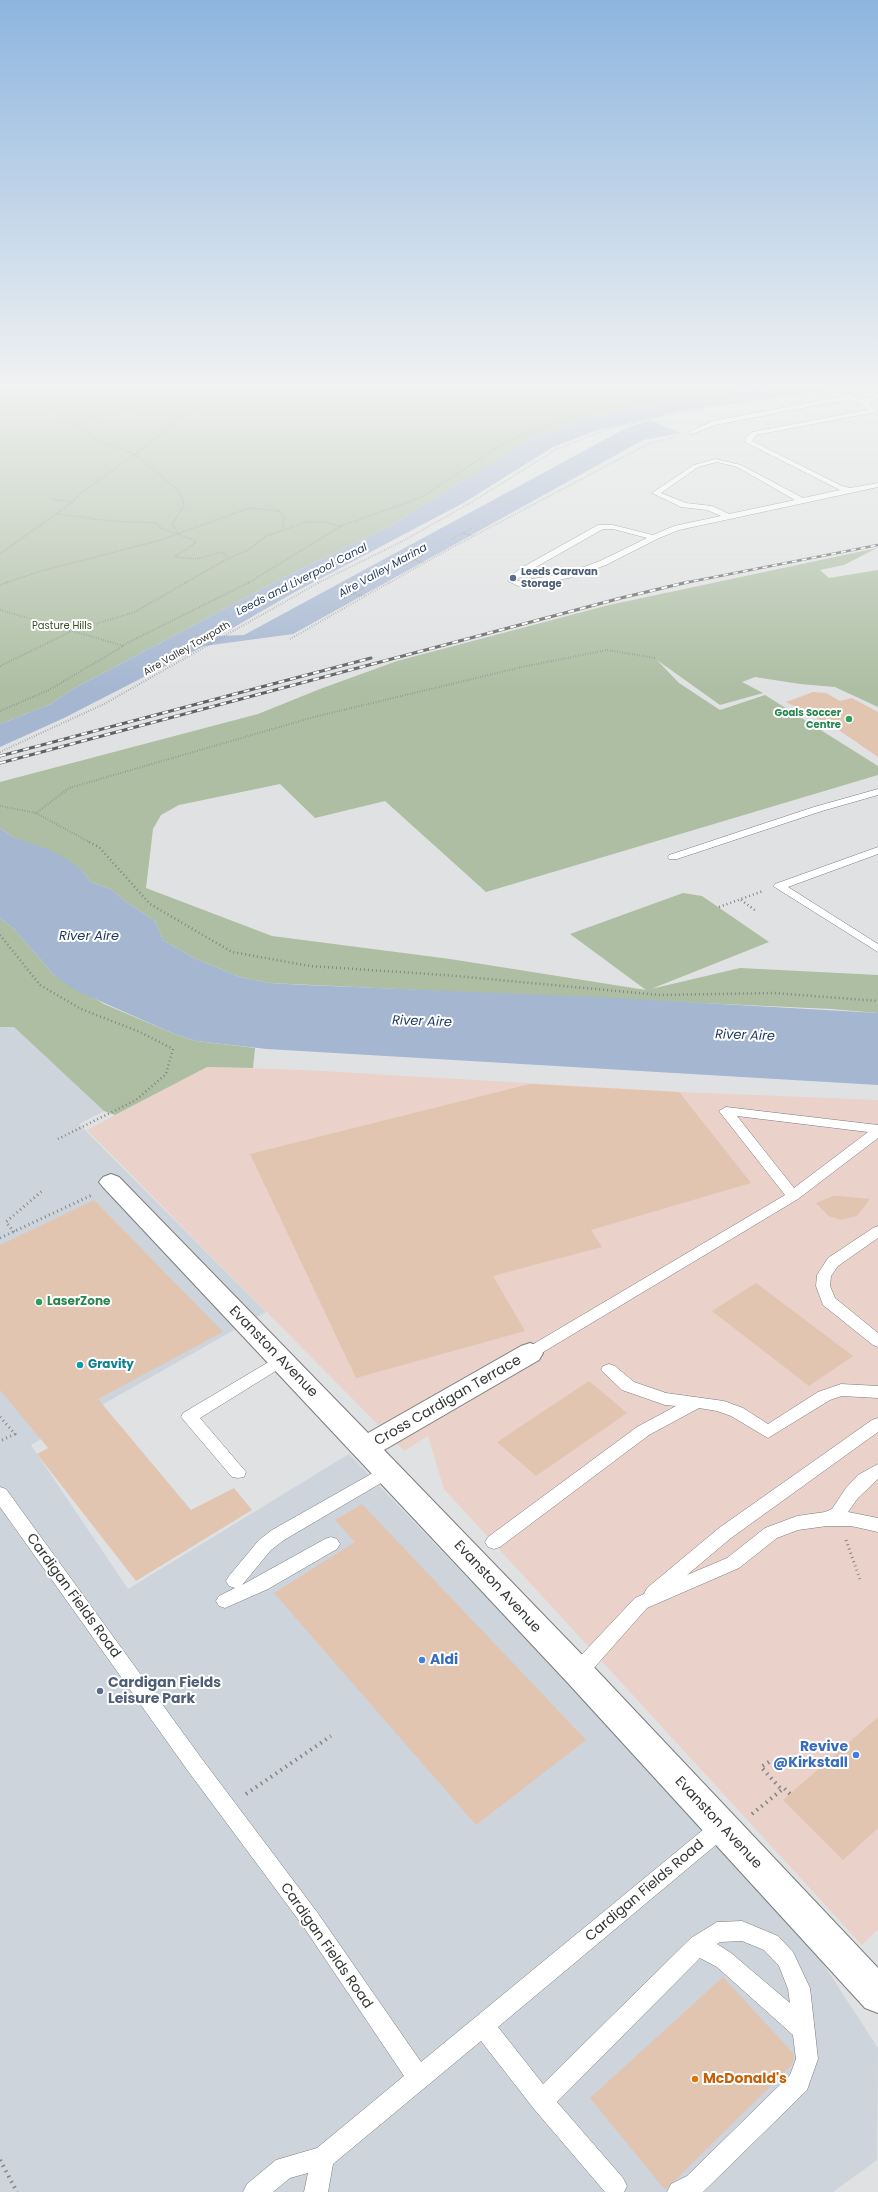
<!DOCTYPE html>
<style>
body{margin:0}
canvas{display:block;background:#e0e1e2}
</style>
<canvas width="878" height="2192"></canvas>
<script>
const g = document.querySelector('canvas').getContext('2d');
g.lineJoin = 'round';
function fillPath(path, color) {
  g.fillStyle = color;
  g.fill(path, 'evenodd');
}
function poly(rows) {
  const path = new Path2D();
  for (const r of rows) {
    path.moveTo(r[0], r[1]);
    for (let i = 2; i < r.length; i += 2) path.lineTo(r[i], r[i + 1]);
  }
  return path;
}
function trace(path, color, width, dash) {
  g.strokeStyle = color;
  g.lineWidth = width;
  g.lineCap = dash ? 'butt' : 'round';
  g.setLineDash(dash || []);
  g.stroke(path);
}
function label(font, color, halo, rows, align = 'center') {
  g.font = font + ' Poppins,sans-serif';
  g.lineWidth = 4;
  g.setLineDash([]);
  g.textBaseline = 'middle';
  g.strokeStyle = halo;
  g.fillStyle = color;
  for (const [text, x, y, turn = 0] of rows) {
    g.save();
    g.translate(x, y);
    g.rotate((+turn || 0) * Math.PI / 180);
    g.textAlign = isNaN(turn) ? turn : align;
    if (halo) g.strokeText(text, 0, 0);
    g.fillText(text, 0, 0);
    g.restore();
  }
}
const built = poly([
 [0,1027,14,1027,104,1111,79,1124,266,1312,31,1445,128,1589,349,1454,796,1922,878,2048,877,2160,833,2192,0,2192]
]);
const industrial = poly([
 [207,1067,304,1070,679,1092,878,1100,878,1929,862,1945,444,1489,428,1436,404,1451,87,1130]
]);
const green = poly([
 [0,384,821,384,724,393,658,403,600,415,530,439,392,525,283,578,71,690,51,704,0,724],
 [877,548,844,565,820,570,829,578,878,570,878,707,835,687,800,684,755,677,742,682,763,693,720,705,657,660,679,683,720,710,765,695,878,766,878,775,486,892,385,801,315,818,280,784,179,805,161,815,153,829,146,888,272,936,450,959,646,990,570,934,683,893,702,896,769,942,651,989,740,968,878,975,878,1013,831,1009,269,983,240,977,194,958,163,940,155,921,126,902,111,889,91,882,82,870,13,837,0,828,0,782,258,714,320,689,397,661,609,605],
 [0,918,14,929,54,975,104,1004,172,1033,196,1041,255,1048,253,1068,207,1067,115,1115,104,1111,14,1027,0,1027]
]);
const water = poly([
 [821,384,878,384,684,410,595,431,553,447,465,502,293,593,219,636,244,635,628,427,650,420,681,433,643,440,293,634,204,646,64,718,0,747,0,724,51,704,71,690,283,578,392,525,530,439,600,415,658,403,724,393],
 [0,828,13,837,50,850,65,858,82,870,91,882,111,889,126,902,155,921,163,940,194,958,240,977,269,983,305,985,598,997,878,1013,878,1085,267,1049,196,1041,172,1033,75,990,54,975,14,929,0,918]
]);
const building = poly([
 [813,692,826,693,840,701,852,698,878,712,878,757,840,731,786,702],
 [530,1084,679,1092,751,1183,591,1230,602,1247,493,1276,525,1331,356,1378,250,1154],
 [833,1196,839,1196,870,1199,857,1216,841,1220,829,1216,816,1203],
 [94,1200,223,1332,98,1399,191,1510,234,1488,252,1510,136,1581,37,1454,48,1448,0,1390,0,1245],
 [756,1283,853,1356,809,1386,712,1311],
 [589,1381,627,1413,536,1476,497,1442],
 [362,1504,586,1740,476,1825,274,1593,355,1542,335,1520],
 [878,1717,878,1828,843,1860,783,1800],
 [723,1977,794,2054,794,2059,792,2065,665,2190,590,2098]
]);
const pathFar4 = poly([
 [0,389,50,407,99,441,135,454,80,494,73,502,0,554],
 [74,422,146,404,148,399,158,396],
 [51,499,72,502],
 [56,514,111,521,156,523,162,529,195,540,196,542,175,557,196,559,222,552,228,557],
 [463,533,474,536],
 [179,534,172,525,184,505,180,492,135,454,225,384],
 [452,539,472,528],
 [414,560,425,563],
 [403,566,424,555],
 [5,583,41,571,161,540,249,508,280,511,284,517,283,529],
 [185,583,229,558,248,550,266,536,307,522,325,522,340,526],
 [248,583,341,526,422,497,504,443,535,430,585,413,699,389,754,384],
 [318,583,403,541,472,502,557,449,600,432,653,418,704,408],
 [389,583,451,548,648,444,677,437]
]);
const pathFar3 = poly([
 [0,585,8,582],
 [354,594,365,596],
 [342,599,364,588],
 [0,610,124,646],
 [290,639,390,582],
 [0,666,72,631,135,612,187,582],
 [0,711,49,690,135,639,250,582],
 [0,752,104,704,320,582],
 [0,806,36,813,91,843],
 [36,813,69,788,314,717,522,667,607,650,655,658]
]);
const pathFar2 = poly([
 [89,842,99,847,150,904,232,952,310,966,445,975,660,995,774,993,878,1001],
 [741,900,756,911],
 [719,907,763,891],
 [0,935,40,985,81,1009,140,1032,173,1049,166,1074,136,1100,58,1139]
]);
const pathFar1 = poly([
 [14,1232,6,1222,42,1191],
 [0,1238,92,1195],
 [0,1417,15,1434,0,1441],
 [846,1540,861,1582]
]);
const path = poly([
 [769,1762,761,1767,782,1790],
 [246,1794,331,1736],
 [752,1814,784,1788,790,1794],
 [0,2160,17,2192]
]);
const service = poly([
 [878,394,878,398,867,403,875,410,875,412,756,435,752,441,842,486,850,488,878,483,878,487,679,530,657,539,606,565,569,578,518,586,508,581,510,576,523,567,598,525,613,525,653,535,674,526,721,516,707,510,681,507,652,493,694,465,715,459,741,465,803,498,840,490,745,442,746,437,752,432,868,410,861,403,849,399,715,425,692,434,689,432,713,421,850,395,863,400,878,394],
 [717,462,737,467,795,500,729,514,712,506,686,503,661,493,698,467,717,462],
 [603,529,613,529,647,538,600,561,564,574,519,581,516,580,529,571,603,529],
 [878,789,878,795,822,811,677,859,669,859,668,857,669,855,814,807,878,789],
 [878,847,878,854,788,887,878,944,878,952,773,886,775,884,878,847],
 [726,1107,878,1125,878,1138,798,1199,535,1357,530,1359,525,1357,522,1353,525,1349,785,1195,719,1111,726,1107],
 [737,1116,868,1132,794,1188,737,1116],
 [878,1226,878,1238,838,1266,831,1276,830,1286,835,1298,878,1333,878,1347,873,1345,823,1305,816,1286,817,1275,828,1258,873,1228,878,1226],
 [282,1354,287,1356,290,1360,287,1364,200,1418,246,1472,244,1477,238,1478,232,1477,181,1417,183,1413,282,1354],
 [609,1364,615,1366,634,1382,666,1393,724,1401,743,1408,768,1424,818,1392,841,1384,878,1386,878,1398,842,1396,830,1400,768,1438,731,1416,717,1411,699,1408,649,1435,500,1547,494,1549,488,1547,485,1542,488,1537,637,1427,676,1406,665,1405,622,1390,601,1370,603,1366,609,1364],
 [878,1418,878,1432,731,1538,687,1575,727,1558,765,1528,797,1516,825,1512,832,1509,846,1488,858,1475,878,1464,878,1479,858,1498,848,1512,878,1518,878,1532,851,1526,827,1526,798,1530,777,1538,739,1568,647,1608,585,1678,578,1680,571,1678,569,1672,571,1666,635,1598,644,1594,647,1588,719,1528,872,1420,878,1418],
 [387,1465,393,1466,395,1471,393,1476,284,1540,271,1550,242,1585,325,1539,331,1537,337,1539,340,1544,337,1549,268,1589,225,1608,219,1606,216,1601,219,1596,235,1588,229,1586,226,1581,229,1576,259,1540,272,1530,387,1465],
 [0,1487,6,1489,202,1759,317,1912,421,2062,715,1820,722,1818,729,1820,732,1827,729,1834,498,2027,543,2084,691,1938,717,1922,742,1921,778,1936,793,1952,810,1988,818,2059,807,2090,703,2192,667,2192,671,2184,687,2176,790,2075,796,2059,793,2035,717,1967,700,1958,557,2102,623,2178,627,2186,624,2192,605,2192,534,2109,481,2041,333,2164,328,2192,304,2192,308,2173,290,2178,273,2192,243,2192,247,2184,276,2160,317,2148,404,2076,303,1926,188,1771,0,1507,0,1487],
 [742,1941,764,1950,779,1966,788,1989,790,2003,731,1953,717,1944,720,1942,742,1941]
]);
const minor = poly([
 [111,1174,119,1177,368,1433,521,1346,530,1343,539,1346,543,1353,539,1360,384,1450,589,1662,878,1968,878,2013,865,2008,567,1682,103,1187,99,1182,103,1177,111,1174]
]);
const railFar1 = poly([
 [684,583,878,545]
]);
const rail = poly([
 [0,756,371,658],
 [0,763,621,598,688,582]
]);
const markers = [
 [513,578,4,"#5c6f8a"],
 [849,719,4,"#2e9e5b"],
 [39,1302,4,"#2e9e5b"],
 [80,1365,4,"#0f9aa8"],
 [422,1660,4,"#3f7fe0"],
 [100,1691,4,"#5c6f8a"],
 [856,1755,4,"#3f7fe0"],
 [695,2079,4,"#e8710a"]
];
const farServicenames = [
 ["Leeds Caravan",521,572],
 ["Storage",521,584]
];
const farParknames = [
 ["Pasture Hills",62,626]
];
const farStreetnames = [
 ["Aire Valley Towpath",187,649,-30]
];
const farLeisurenames = [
 ["Goals Soccer",841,713],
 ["Centre",841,725]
];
const farWaternames = [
 ["Aire Valley Marina",383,571,-29],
 ["Leeds and Liverpool Canal",302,580,-27]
];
const leisureNames = [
 ["LaserZone",47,1302]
];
const cultureNames = [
 ["Gravity",88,1365]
];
const waterNames = [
 ["River Aire",89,937],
 ["River Aire",422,1022,2],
 ["River Aire",745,1036,2]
];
const nearStreetnames = [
 ["Evanston Avenue",273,1352,46],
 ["Cross Cardigan Terrace",448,1401,-30],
 ["Evanston Avenue",497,1587,47],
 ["Cardigan Fields Road",73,1596,54],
 ["Evanston Avenue",718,1823,47],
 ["Cardigan Fields Road",645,1891,-40],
 ["Cardigan Fields Road",326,1946,55]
];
const nearShopnames = [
 ["Aldi",430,1660],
 ["Revive",848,1747,"right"],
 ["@Kirkstall",848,1763,"right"]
];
const nearServicenames = [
 ["Cardigan Fields",108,1683],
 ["Leisure Park",108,1699]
];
const nearFoodnames = [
 ["McDonald's",703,2079]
];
fillPath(built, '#ced4db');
fillPath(industrial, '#ead1c9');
fillPath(green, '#adbea3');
fillPath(water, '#a5b6d1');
fillPath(building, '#e2c5b1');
trace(service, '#7b7c7d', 1);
trace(minor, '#7b7c7d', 2);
trace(pathFar4, '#848585', 1.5, [0.5, 1.5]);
trace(pathFar3, '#848585', 2, [0.5, 2]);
trace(pathFar2, '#848585', 2.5, [1, 3]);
trace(pathFar1, '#848585', 3, [1, 3.5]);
trace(path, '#848585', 4, [1.5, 4.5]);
fillPath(service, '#fff');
fillPath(minor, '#fff');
trace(railFar1, '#606161', 2.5);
trace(rail, '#606161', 3);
trace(railFar1, '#fff', 1.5, [5]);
trace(rail, '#fff', 2, [6]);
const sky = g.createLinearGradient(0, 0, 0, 690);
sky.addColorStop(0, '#8db5df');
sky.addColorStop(0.56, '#f1f2f2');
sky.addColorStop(1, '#f1f2f200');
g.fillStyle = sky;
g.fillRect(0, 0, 878, 690);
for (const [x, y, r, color] of markers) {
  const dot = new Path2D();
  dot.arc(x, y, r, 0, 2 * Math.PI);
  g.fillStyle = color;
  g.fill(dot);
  trace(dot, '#fff', 1.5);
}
label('bold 10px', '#4e5e75', '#fff', farServicenames, 'left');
label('10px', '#364f25', '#fff', farParknames);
label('10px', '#353636', '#fff', farStreetnames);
label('bold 10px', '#27864d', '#fff', farLeisurenames, 'right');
label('italic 11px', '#1f375d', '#fff', farWaternames);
label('bold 12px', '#27864d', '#fff', leisureNames, 'left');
label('bold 12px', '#0d838f', '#fff', cultureNames, 'left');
label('italic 13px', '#1f375d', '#fff', waterNames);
label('14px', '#353636', '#fff', nearStreetnames);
label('bold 14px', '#366cbe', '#fff', nearShopnames, 'left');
label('bold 14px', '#4e5e75', '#fff', nearServicenames, 'left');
label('bold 14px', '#c56008', '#fff', nearFoodnames, 'left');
</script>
